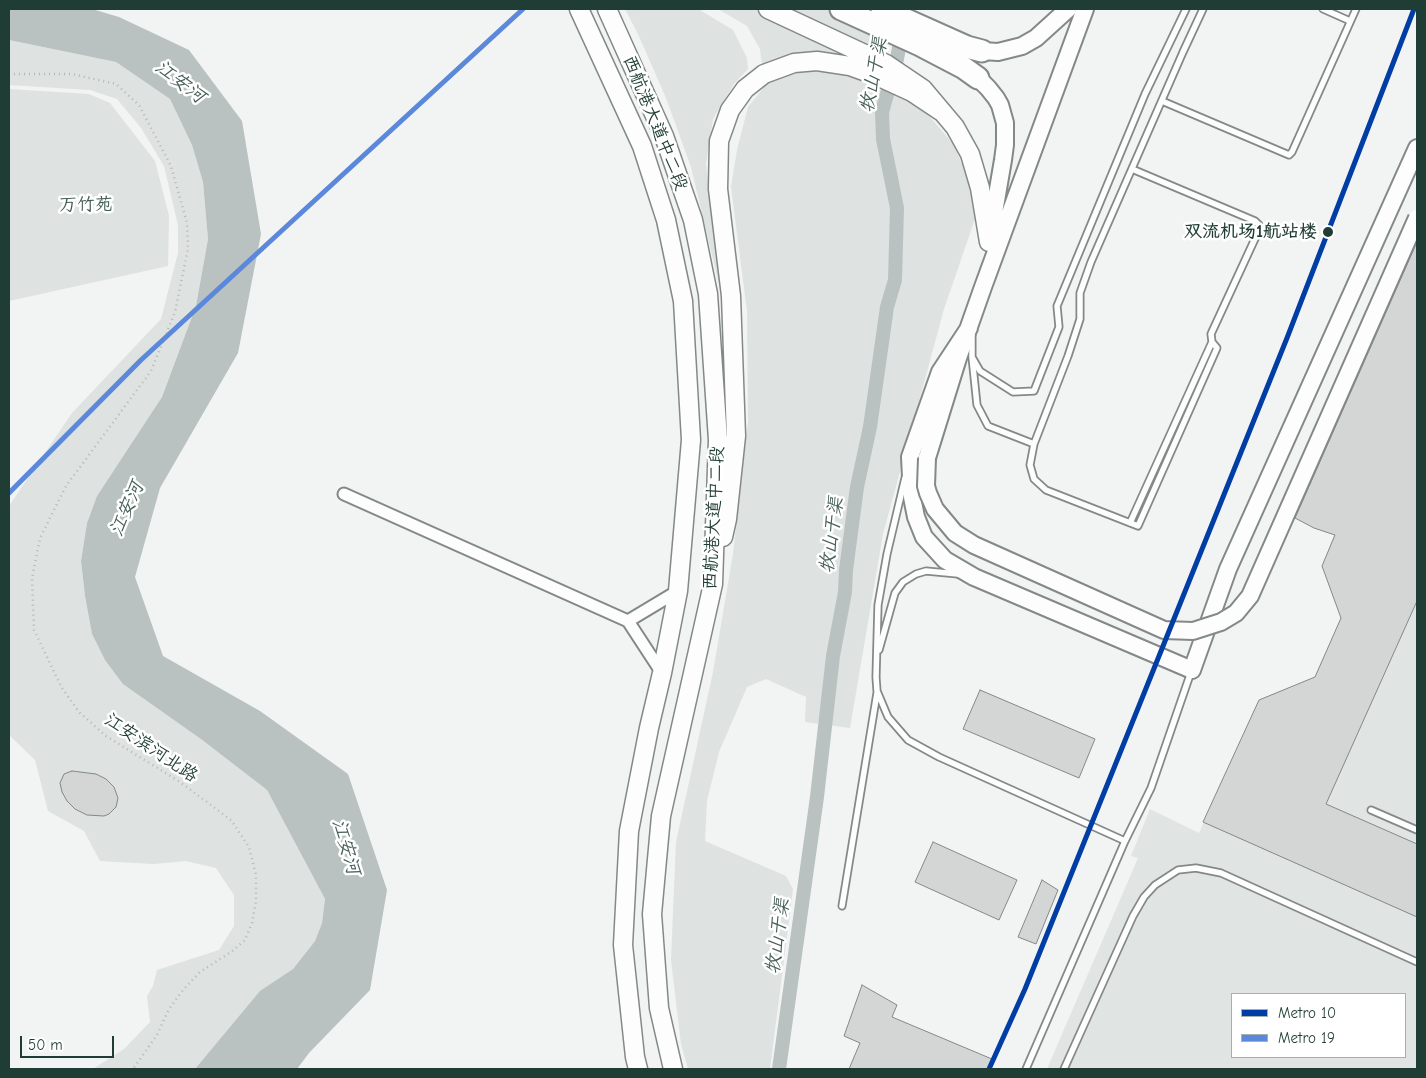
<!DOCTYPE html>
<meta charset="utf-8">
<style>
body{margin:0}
#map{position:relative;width:1426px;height:1078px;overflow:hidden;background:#f2f3f3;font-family:"Comic Neue",sans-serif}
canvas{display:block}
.frame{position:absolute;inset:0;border:10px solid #1f3d34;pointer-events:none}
.legend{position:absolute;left:1231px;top:993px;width:175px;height:65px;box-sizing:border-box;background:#fff;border:1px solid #a5b1ae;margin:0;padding:6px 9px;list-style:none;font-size:15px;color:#1f3d34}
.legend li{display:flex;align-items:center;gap:10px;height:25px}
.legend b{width:25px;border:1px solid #a5b1ae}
.scale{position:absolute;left:20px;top:1036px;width:94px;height:22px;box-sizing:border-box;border:2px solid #1f3d34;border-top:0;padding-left:6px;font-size:15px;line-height:18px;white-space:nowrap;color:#1f3d34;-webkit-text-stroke:4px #fff;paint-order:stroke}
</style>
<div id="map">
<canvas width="1426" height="1078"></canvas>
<div class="frame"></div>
<ul class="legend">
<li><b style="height:6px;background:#003da5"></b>Metro 10</li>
<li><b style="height:6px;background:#5c88db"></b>Metro 19</li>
</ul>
<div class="scale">50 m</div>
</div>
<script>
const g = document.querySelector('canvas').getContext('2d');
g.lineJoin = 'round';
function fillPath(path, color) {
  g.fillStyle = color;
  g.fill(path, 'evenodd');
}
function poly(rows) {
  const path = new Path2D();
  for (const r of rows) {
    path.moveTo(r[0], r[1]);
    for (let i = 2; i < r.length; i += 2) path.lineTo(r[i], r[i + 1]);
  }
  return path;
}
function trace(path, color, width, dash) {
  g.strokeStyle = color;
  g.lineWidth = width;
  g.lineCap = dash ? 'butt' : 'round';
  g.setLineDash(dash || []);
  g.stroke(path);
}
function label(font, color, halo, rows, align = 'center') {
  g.font = font + ' "Comic Neue","LXGW WenKai TC",sans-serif';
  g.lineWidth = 5;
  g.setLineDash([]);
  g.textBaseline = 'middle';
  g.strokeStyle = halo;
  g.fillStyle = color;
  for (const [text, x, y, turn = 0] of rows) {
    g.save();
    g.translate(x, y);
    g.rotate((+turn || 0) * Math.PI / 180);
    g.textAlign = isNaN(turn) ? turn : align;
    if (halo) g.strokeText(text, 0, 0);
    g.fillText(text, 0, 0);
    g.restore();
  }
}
const built = poly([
 [1417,242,1417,1069,1047,1069,1138,858,1131,856,1150,809,1199,833,1259,700,1315,677,1341,618,1322,566,1334,535,1314,528,1295,517],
 [1232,994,1405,994,1405,1057,1232,1057]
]);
const green = poly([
 [625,9,698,9,733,30,747,58,748,69,734,84,713,119,706,164,722,297,691,167,666,98,638,34],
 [718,9,891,9,872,78,918,103,954,145,969,182,976,216,944,309,883,534,850,728,805,722,806,697,766,679,747,687,719,752,707,801,705,841,786,876,793,889,770,1069,688,1069,681,1044,671,960,676,842,713,672,733,554,748,421,747,311,731,187,737,150,748,107,765,86,760,49,747,26],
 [9,40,116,62,170,99,192,145,203,182,208,239,196,306,162,397,97,496,87,523,81,561,85,596,92,634,105,660,201,739,267,790,325,899,322,923,315,941,293,969,260,992,195,1069,93,1069,124,1049,150,1022,147,996,153,986,157,970,219,950,234,926,234,895,216,868,186,861,154,864,100,861,84,831,48,811,35,760,9,735,9,506,72,413,161,319,178,253,178,225,164,166,141,128,117,99,90,90,9,85],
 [9,89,89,94,110,103,155,161,169,216,168,266,9,301]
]);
const water = poly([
 [9,9,92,9,119,17,189,50,242,121,261,234,238,353,160,488,135,577,163,656,260,711,348,774,387,890,370,990,309,1053,297,1069,195,1069,260,991,293,969,315,941,322,923,325,899,267,790,201,739,123,684,105,660,92,634,85,596,81,561,87,523,97,496,162,397,196,306,208,239,203,182,192,145,170,99,116,62,9,40]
]);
const canal = poly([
 [779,1069,817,797,833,656,845,592,846,570,857,487,870,427,887,307,895,280,897,208,883,139,882,112,897,59,902,30]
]);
const building = poly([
 [1417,242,1417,601,1326,804,1417,844,1417,917,1203,822,1259,700,1315,677,1341,618,1322,566,1335,535,1314,528,1295,518,1417,242],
 [980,690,1095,739,1079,778,963,729,980,690],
 [72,771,96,774,106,779,114,787,118,798,116,807,109,814,104,816,87,815,75,809,67,801,62,792,60,783,64,774,72,771],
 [933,842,1017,880,999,920,915,882,933,842],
 [1042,880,1058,890,1036,944,1018,937,1042,880],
 [862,985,897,1005,892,1017,992,1059,988,1069,849,1069,860,1043,844,1036,862,985]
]);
const path = poly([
 [9,74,72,74,116,84,139,105,171,166,187,223,188,249,175,312,151,371,66,486,40,538,32,578,34,630,62,688,79,712,106,736,180,782,231,820,249,847,256,875,256,901,252,923,245,940,231,952,200,972,183,990,169,1009,157,1035,133,1069]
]);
const lane = poly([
 [1323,9,1350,21],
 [1162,101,1289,155,1292,152,1356,9],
 [1132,169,1255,221,1259,225,1259,230,1211,334,1212,342,1217,348,1138,526,1046,490,1034,479,1030,465,1034,444,1068,356,1080,319,1080,293,1091,262,1183,52,1203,9],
 [972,335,972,357,977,405,988,426,1034,444],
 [972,357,980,371,1013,392,1034,391,1059,327,1057,306,1145,94,1186,9],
 [905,478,887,554,878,605,876,677,877,691,888,717,908,740,939,757,1125,841,1151,788,1191,672],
 [1130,523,1212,342],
 [879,650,895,593,903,582,916,574,926,571,958,574],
 [1371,810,1417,830],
 [842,906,877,693],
 [1026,1069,1125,841],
 [1064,1069,1133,916,1144,897,1155,885,1178,870,1196,868,1221,873,1417,962]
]);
const street = poly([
 [344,494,628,621,662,673],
 [628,621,678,591]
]);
const secondary = poly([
 [982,51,998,52,1022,46,1036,38,1068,9],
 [978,78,988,88,996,98,1000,105,1005,123,1005,145,1003,160,990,236],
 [969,328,940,372,910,457,912,497,916,517,924,537,945,560,974,577,1192,670,1228,569,1417,148],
 [927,458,958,358,983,287,1085,9]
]);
const primary = poly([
 [579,9,642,146,666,220,683,301,691,440,678,591,662,673,649,728,629,831,623,945,635,1057,638,1069],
 [607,9,664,136,693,220,708,294,718,440,713,584,661,816,652,914,659,1008,673,1069],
 [768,9,886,64,923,89,955,127,970,154,980,188,989,242],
 [723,537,727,519,736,436,731,296,718,189,719,141,730,110,745,89,764,74,794,63,817,61,850,66,875,75,912,92,942,112]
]);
const highway = poly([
 [841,9,920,45,964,68,978,78],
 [882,9,967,47,982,51]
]);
const secondaryBridge = poly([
 [927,458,926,486,928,493,935,509,955,533,974,545,1164,630,1193,631,1221,622,1236,613,1250,596,1417,218]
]);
const metro1 = poly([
 [989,1069,1025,989,1287,338,1414,9]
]);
const metro2 = poly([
 [9,493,141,360,523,9]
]);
const markers = [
 [1328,232,6,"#1f3d34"]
];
const streetNames = [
 ["西航港大道中二段",655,123,68],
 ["西航港大道中二段",714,518,-87],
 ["江安滨河北路",151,748,34]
];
const parkNames = [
 ["万竹苑",86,205]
];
const stopNames = [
 ["双流机场1航站楼",1317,232]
];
const waterNames = [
 ["牧山干渠",874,75,-79],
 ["江安河",180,82,38],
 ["江安河",127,509,-66],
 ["牧山干渠",832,535,-82],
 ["江安河",346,847,74],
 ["牧山干渠",778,936,-82]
];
fillPath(built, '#e0e4e3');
fillPath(green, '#dee2e1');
fillPath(water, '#b9c2c0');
trace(canal, '#b9c2c0', 14);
fillPath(building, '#d3d6d5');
trace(building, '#838988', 1);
trace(lane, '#838988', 9);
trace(street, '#838988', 15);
trace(secondary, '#838988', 20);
trace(primary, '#838988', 21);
trace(highway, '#838988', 25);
trace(path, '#b4b8b7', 2.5, [1, 4]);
trace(lane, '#fdfdfd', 5.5);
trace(street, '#fdfdfd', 11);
trace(secondary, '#fdfdfd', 16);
trace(primary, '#fdfdfd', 18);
trace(highway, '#fdfdfd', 21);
trace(secondaryBridge, '#838988', 20, []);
trace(secondaryBridge, '#fdfdfd', 16);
trace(metro1, '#003da5', 5);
trace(metro2, '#5c88db', 5);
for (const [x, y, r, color] of markers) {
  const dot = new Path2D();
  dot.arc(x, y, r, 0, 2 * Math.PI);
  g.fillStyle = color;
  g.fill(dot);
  trace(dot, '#fff', 2);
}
label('18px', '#1f3d34', '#fff', streetNames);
label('18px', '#425b54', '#fff', parkNames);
label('bold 18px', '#1f3d34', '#fff', stopNames, 'right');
label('italic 19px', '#465f57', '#fff', waterNames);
</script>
